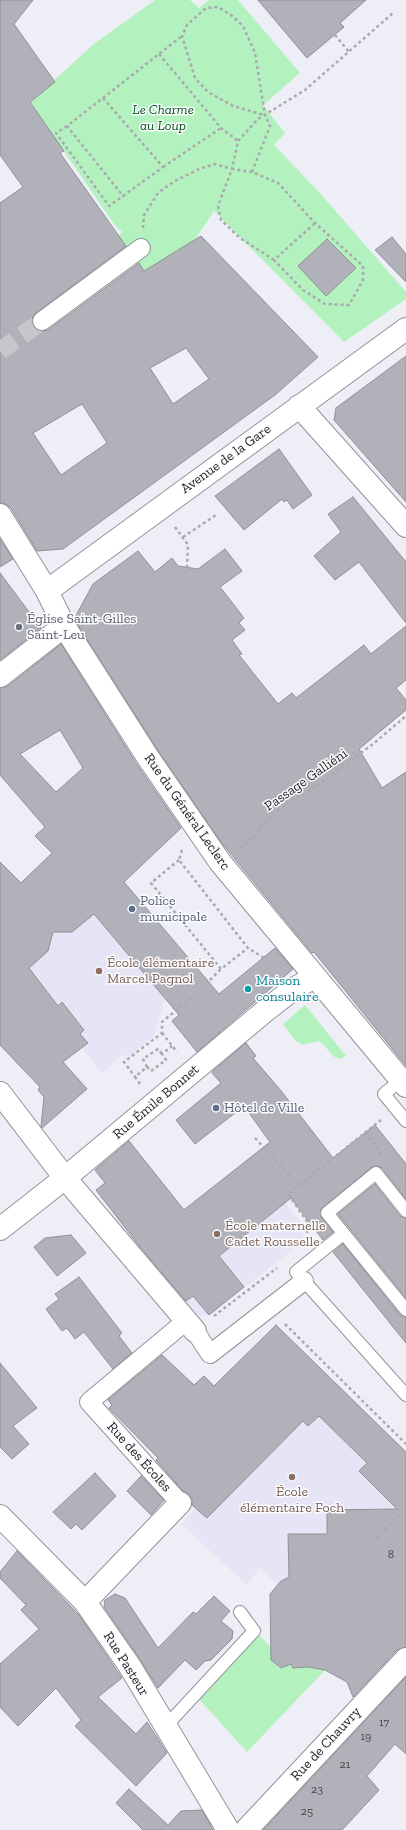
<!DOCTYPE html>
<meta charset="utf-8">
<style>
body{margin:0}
canvas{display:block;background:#eeeef6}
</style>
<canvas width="406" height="1830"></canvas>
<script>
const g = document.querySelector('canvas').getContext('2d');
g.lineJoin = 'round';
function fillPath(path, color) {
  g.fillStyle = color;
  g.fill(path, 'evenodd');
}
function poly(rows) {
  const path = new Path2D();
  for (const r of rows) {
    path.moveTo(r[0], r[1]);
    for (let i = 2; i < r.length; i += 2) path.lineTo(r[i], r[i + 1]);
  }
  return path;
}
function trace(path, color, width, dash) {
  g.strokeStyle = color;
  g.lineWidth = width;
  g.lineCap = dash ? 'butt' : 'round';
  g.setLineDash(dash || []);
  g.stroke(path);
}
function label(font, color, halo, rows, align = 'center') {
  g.font = font + ' "Zilla Slab",serif';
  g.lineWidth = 3;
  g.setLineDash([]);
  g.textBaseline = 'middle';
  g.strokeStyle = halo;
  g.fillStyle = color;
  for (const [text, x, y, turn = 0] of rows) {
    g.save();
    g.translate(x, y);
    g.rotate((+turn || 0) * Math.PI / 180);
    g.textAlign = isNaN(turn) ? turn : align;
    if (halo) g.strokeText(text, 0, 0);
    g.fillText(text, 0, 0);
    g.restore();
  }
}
const built = poly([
 [128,887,198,970,165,999,154,1036,129,1056,121,1055,102,1073,0,948,114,899],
 [129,1140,183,1209,250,1158,304,1226,303,1242,209,1315,195,1316,96,1190,105,1183,94,1169],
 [276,1325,406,1452,406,1524,278,1585,260,1568,247,1585,181,1524,202,1501,108,1409,112,1405,104,1396,132,1373,137,1379,162,1354,194,1385,204,1376,214,1386]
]);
const green = poly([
 [155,0,190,0,199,8,209,0,238,0,300,73,263,105,285,133,274,145,319,192,406,292,406,299,344,342,214,211,182,259,150,275,111,244,122,232,114,224,30,102,94,44],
 [305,1005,346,1056,340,1059,337,1058,333,1056,323,1044,318,1041,303,1045,296,1041,283,1024],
 [258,1634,271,1647,271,1660,280,1668,291,1664,293,1668,308,1667,325,1670,247,1752,199,1699]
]);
const building = poly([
 [0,0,33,0,14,24,55,82,30,102,64,151,60,153,126,246,36,313,33,316,32,322,34,328,43,331,48,330,139,263,144,271,201,236,318,357,275,395,63,549,37,551,11,508,6,504,0,503,0,203,23,187,0,155,0,0],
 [186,348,209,379,173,404,150,368,186,348],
 [82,404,107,443,61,475,33,433,82,404],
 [258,0,366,0,340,23,344,27,307,58,258,0],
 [392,237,406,254,406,282,375,250,392,237],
 [327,239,356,268,326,296,298,266,327,239],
 [406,356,406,502,334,420,336,408,406,356],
 [279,449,312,495,293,509,287,500,284,502,282,499,244,530,215,496,279,449],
 [353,497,406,562,406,623,359,562,335,580,314,556,341,532,328,514,353,497],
 [0,539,13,559,0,567,0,539],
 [225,549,242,571,220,587,244,618,239,623,245,630,232,640,242,654,239,655,278,704,292,693,296,698,364,645,371,654,406,626,406,680,396,688,406,700,406,710,359,749,382,788,406,772,406,1066,314,952,312,953,221,842,157,749,74,619,93,584,138,551,155,572,172,558,178,566,198,569,225,549],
 [0,573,41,628,0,660,0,573],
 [61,644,136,763,181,828,124,882,219,994,275,948,293,969,197,1052,172,1021,179,1015,94,914,72,932,53,932,48,951,29,968,58,1006,62,1002,84,1030,80,1034,88,1043,63,1062,87,1089,42,1128,41,1126,44,1097,38,1090,40,1087,0,1045,0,862,21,883,52,853,35,836,45,827,0,775,0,688,8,686,61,644],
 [60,730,83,768,56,792,20,754,60,730],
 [246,1043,256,1056,253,1058,282,1092,333,1158,375,1125,406,1164,406,1199,382,1168,378,1166,372,1167,320,1210,321,1217,333,1232,323,1240,291,1198,219,1256,244,1287,209,1315,193,1296,186,1301,140,1247,96,1190,105,1183,95,1170,129,1141,184,1210,270,1142,244,1106,195,1144,176,1120,221,1083,212,1073,213,1071,246,1043],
 [375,1184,400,1216,406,1218,406,1298,338,1214,375,1184],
 [71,1235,86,1253,57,1276,34,1247,45,1238,71,1235],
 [343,1244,400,1315,406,1317,406,1343,333,1252,343,1244],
 [79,1277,122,1333,119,1336,132,1353,113,1369,84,1332,75,1339,67,1328,62,1331,46,1309,59,1299,55,1294,79,1277],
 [276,1325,406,1452,406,1647,397,1650,353,1697,347,1682,325,1670,308,1667,293,1668,291,1664,281,1668,271,1660,270,1594,281,1581,289,1577,288,1534,327,1534,327,1510,397,1509,359,1471,367,1463,319,1416,308,1426,303,1421,207,1518,192,1505,192,1499,189,1494,183,1491,156,1460,158,1458,109,1408,112,1405,108,1400,162,1355,194,1385,204,1376,214,1386,276,1325],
 [0,1363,37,1408,13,1426,29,1444,12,1459,0,1447,0,1363],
 [95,1473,116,1496,82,1530,76,1524,71,1529,53,1512,95,1473],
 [141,1476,164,1500,151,1515,127,1491,141,1476],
 [17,1551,79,1615,122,1678,98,1697,136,1734,147,1722,167,1753,136,1786,75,1726,81,1720,56,1688,18,1726,0,1707,0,1664,39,1629,21,1610,26,1605,0,1578,0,1572,17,1551],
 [115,1594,125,1598,158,1648,193,1612,196,1614,214,1596,230,1611,221,1621,233,1631,232,1639,211,1660,205,1661,196,1670,185,1660,158,1688,139,1658,104,1607,105,1600,115,1594],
 [406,1677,406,1754,395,1744,367,1776,379,1790,342,1830,263,1830,406,1677],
 [129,1789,168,1825,181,1811,202,1810,213,1830,143,1830,116,1803,129,1789]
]);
const pedestrianTunnel = poly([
 [0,351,42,321]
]);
const path = poly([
 [335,35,349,52],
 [159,54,221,128,238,141],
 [103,98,163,167,123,196,67,126,103,98,159,54,182,36],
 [67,126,56,133,109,206,123,196],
 [163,167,221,128],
 [252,172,270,126,265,115,255,53,243,26,231,15,218,7,206,8,187,25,182,36,195,78,208,92,233,106,264,115],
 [143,228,144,215,158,193,173,182,199,169,215,164,232,169,238,141,258,119,305,90,393,13],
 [274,260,240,238,221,220,218,206,232,169,252,172,278,183,315,223,363,266,363,280,349,305,325,304,303,290,274,260,315,223],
 [175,527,188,545,187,568],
 [183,537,216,515],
 [239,848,255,836,263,823,294,798,304,795,373,744,406,716],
 [182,850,179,860,248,948,264,958],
 [179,860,151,883,221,969,248,948],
 [210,980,221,969],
 [162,1033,177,1052],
 [147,1067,143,1059,158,1049,162,1054],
 [136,1078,124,1062,162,1033,162,1022,191,998],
 [140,1084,135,1077,147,1067,151,1071,166,1060,162,1054,172,1046],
 [365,1133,382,1155],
 [255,1138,299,1186],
 [306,1239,309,1224,288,1194,381,1120],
 [214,1316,277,1268],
 [285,1324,406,1444],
 [372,1543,406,1508]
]);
const service = poly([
 [401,1080,384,1094,406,1121],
 [406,1211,376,1173,327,1213,406,1310],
 [343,1234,296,1272,406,1395],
 [165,1727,254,1631,240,1612]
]);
const pedestrian = poly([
 [42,321,141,248],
 [195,1331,210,1354,304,1281],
 [180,1503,89,1402,186,1321]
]);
const minor = poly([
 [299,406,406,526],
 [47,591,406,329],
 [0,676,64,626],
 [0,1093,65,1178,195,1331],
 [0,1229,65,1178,265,1011,292,990,314,977],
 [0,1516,85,1602,129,1665,228,1830],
 [85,1602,180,1503]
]);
const tertiary = poly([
 [0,515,47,591,64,626,147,756,220,862,406,1086],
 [246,1830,406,1659]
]);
const markers = [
 [19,627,4,"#6b7280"],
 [132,909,4,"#5c6f8a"],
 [99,971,4,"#8d6e63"],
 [248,989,4,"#0f9aa8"],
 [216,1108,4,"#5c6f8a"],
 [217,1234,4,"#8d6e63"],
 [292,1477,4,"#8d6e63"]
];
const numberNames = [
 ["8",391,1555],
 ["17",384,1723],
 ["19",366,1737],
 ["21",345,1765],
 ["23",317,1790],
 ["25",307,1812]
];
const parkNames = [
 ["Le Charme",163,110],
 ["au Loup",163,126]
];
const streetNames = [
 ["Avenue de la Gare",226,459,-36],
 ["Passage Galliéni",306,780,-35],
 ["Rue du Général Leclerc",187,812,55],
 ["Rue Émile Bonnet",156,1102,-40],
 ["Rue des Écoles",139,1457,48],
 ["Rue Pasteur",126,1664,58],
 ["Rue de Chauvry",326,1744,-47]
];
const worshipNames = [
 ["Église Saint-Gilles",27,619],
 ["Saint-Leu",27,635]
];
const serviceNames = [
 ["Police",140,901],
 ["municipale",140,917],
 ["Hôtel de Ville",224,1108]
];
const educationNames = [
 ["École élémentaire",107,963],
 ["Marcel Pagnol",107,979],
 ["École maternelle",225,1226],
 ["Cadet Rousselle",225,1242],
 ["École",292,1492,"center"],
 ["élémentaire Foch",292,1508,"center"]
];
const cultureNames = [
 ["Maison",256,981],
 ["consulaire",256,997]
];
fillPath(built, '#e5e5f5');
fillPath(green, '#b3f1be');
fillPath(building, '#b1b1b9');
trace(building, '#909097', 1);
trace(pedestrianTunnel, '#c6c6cd', 18, [18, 9]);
trace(service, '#93939b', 14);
trace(pedestrian, '#93939b', 20);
trace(minor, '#93939b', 24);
trace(tertiary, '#93939b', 24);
trace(path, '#a9a9b0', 2.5, [3, 3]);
trace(service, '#fff', 12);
trace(pedestrian, '#fff', 18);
trace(minor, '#fff', 22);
trace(tertiary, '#fff', 22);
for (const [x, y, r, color] of markers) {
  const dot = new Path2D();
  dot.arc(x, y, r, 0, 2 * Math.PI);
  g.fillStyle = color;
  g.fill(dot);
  trace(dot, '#fcfcfe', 1.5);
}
label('12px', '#47474c', null, numberNames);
label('italic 14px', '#005020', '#fcfcfe', parkNames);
label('14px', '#242427', '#fcfcfe', streetNames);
label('14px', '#5b616d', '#fcfcfe', worshipNames, 'left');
label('14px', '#4e5e75', '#fcfcfe', serviceNames, 'left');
label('14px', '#785e54', '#fcfcfe', educationNames, 'left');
label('14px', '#0d838f', '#fcfcfe', cultureNames, 'left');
</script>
